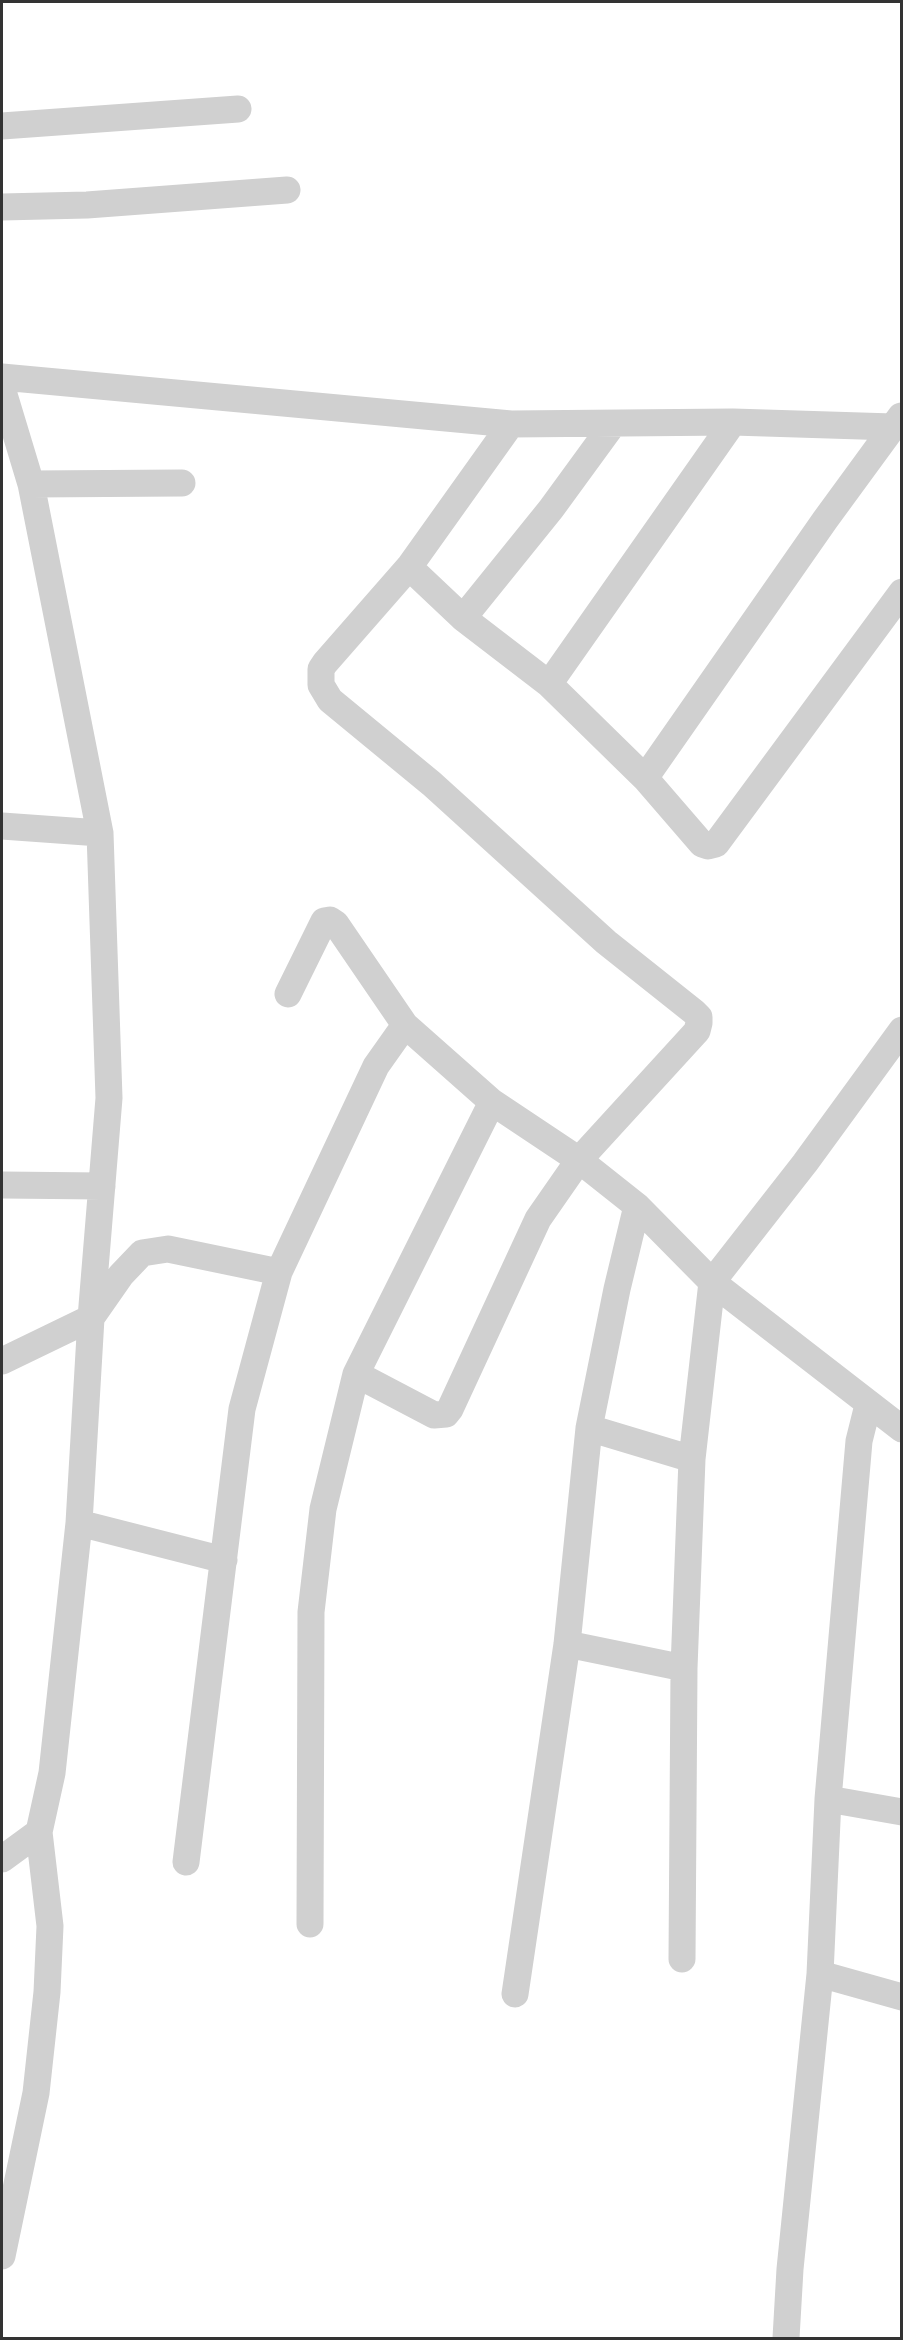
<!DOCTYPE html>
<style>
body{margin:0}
#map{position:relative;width:903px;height:2340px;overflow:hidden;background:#fff;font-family:Lato,sans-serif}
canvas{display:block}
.frame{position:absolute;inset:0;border:3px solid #333;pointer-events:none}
</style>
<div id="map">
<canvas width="903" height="2340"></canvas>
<div class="frame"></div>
</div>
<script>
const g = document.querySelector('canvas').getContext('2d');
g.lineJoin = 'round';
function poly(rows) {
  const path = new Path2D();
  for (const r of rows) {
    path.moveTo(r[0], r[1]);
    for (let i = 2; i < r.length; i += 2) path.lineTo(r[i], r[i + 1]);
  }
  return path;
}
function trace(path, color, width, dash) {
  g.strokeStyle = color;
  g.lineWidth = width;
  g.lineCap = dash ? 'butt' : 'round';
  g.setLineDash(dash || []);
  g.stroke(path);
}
const minor = poly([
 [2,126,238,109],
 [2,207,87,205,287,190],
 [2,377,511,424,733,422,893,427],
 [2,388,31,484,100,833,109,1098,91,1318,79,1523,52,1773,39,1832,50,1926,47,1992,36,2093,2,2256],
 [31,484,182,483],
 [409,567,463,618,549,684,645,778,702,844,708,846,716,844,902,592],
 [463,618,551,509,613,424],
 [549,684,733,422],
 [645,778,825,520,901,416],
 [2,826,100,833],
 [288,994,324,921,330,920,336,924,405,1025,492,1102,579,1160,637,1206,712,1282,902,1429],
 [2,1185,102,1186],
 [2,1361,91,1318,121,1275,142,1253,168,1249,279,1272],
 [356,1374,434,1415,446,1414,450,1409,538,1219,579,1160,697,1031,699,1023,699,1017,694,1012,606,942,432,784,330,700,321,685,321,669,325,663,409,567,511,424],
 [868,1405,859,1441,828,1799,820,1974,902,1997],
 [589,1428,692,1459],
 [79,1523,224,1560],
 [567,1644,684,1668],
 [828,1799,902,1812],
 [2,1859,39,1832],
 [186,1862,242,1409,279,1272,376,1066,405,1025],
 [310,1924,311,1612,323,1509,356,1374,492,1102],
 [682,1959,684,1668,692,1459,712,1282,805,1163,902,1030],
 [515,1994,567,1644,589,1428,617,1289,637,1206],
 [786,2338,790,2269,820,1974]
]);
trace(minor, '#d0d0d0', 27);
</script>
